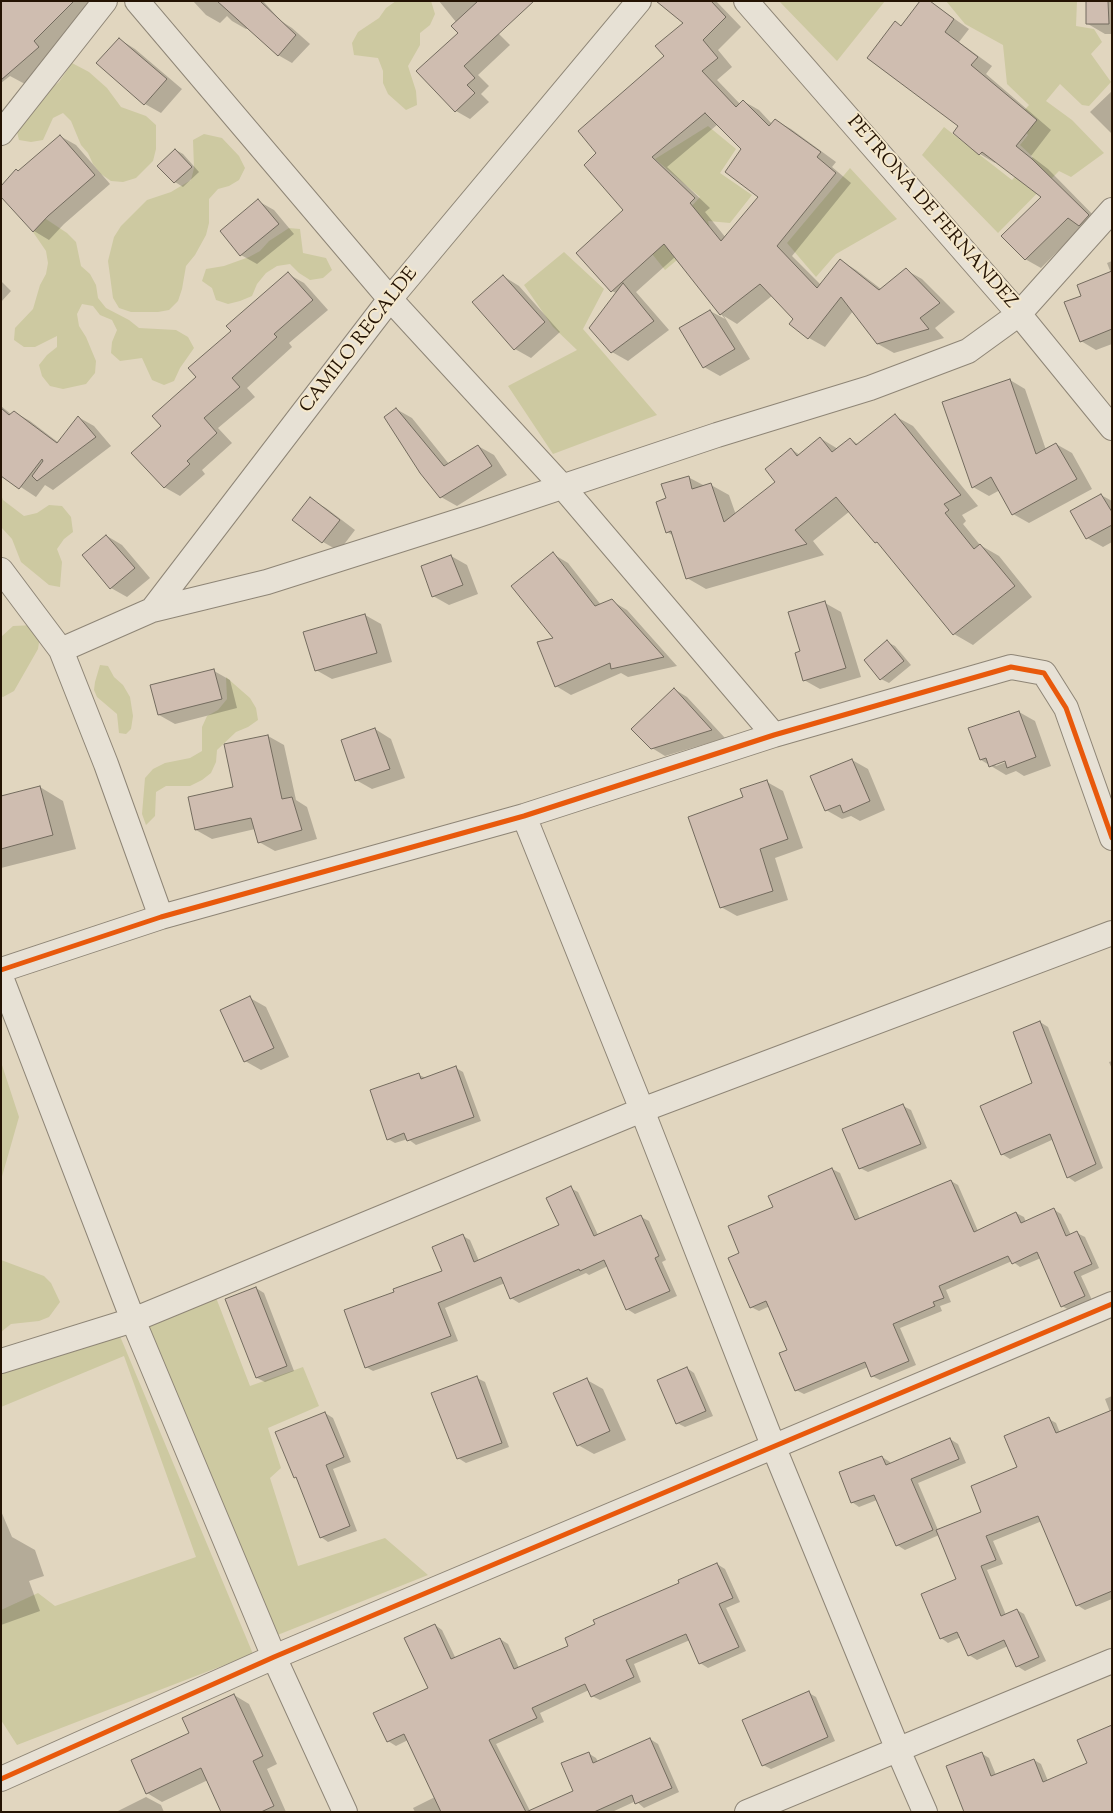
<!DOCTYPE html>
<style>
body{margin:0}
#map{position:relative;width:1113px;height:1813px;overflow:hidden;background:#e1d6bf;font-family:"Sorts Mill Goudy",serif}
canvas{display:block}
.frame{position:absolute;inset:0;border:2px solid #241303;pointer-events:none}
</style>
<div id="map">
<canvas width="1113" height="1813"></canvas>
<div class="frame"></div>
</div>
<script>
const g = document.querySelector('canvas').getContext('2d');
g.lineJoin = 'round';
function fillPath(path, color) {
  g.fillStyle = color;
  g.fill(path, 'evenodd');
}
function poly(rows) {
  const path = new Path2D();
  for (const r of rows) {
    path.moveTo(r[0], r[1]);
    for (let i = 2; i < r.length; i += 2) path.lineTo(r[i], r[i + 1]);
  }
  return path;
}
function trace(path, color, width, dash) {
  g.strokeStyle = color;
  g.lineWidth = width;
  g.lineCap = dash ? 'butt' : 'round';
  g.setLineDash(dash || []);
  g.stroke(path);
}
function label(font, color, halo, rows, align = 'center') {
  g.font = font + ' "Sorts Mill Goudy",serif';
  g.lineWidth = 4;
  g.setLineDash([]);
  g.textBaseline = 'middle';
  g.strokeStyle = halo;
  g.fillStyle = color;
  for (const [text, x, y, turn = 0] of rows) {
    g.save();
    g.translate(x, y);
    g.rotate((+turn || 0) * Math.PI / 180);
    g.textAlign = isNaN(turn) ? turn : align;
    if (halo) g.strokeText(text, 0, 0);
    g.fillText(text, 0, 0);
    g.restore();
  }
}
const green = poly([
 [396,1,431,1,435,14,430,25,420,33,420,45,408,66,416,91,417,105,406,110,388,94,383,83,383,71,378,58,354,55,352,43,358,32,379,18,386,8],
 [779,1,885,1,837,61],
 [946,1,1077,1,1076,26,1094,29,1102,42,1091,54,1111,82,1089,106,1082,105,1060,84,1046,101,1072,120,1104,153,1071,177,1059,171,998,233,922,155,944,127,1012,180,1033,157,1020,145,1028,135,1014,122,1029,105,1007,84,1003,45,965,24],
 [72,63,89,72,107,88,121,107,146,116,156,125,156,149,153,161,136,178,123,182,111,181,101,174,93,164,88,153,81,145,71,121,63,113,53,118,43,140,31,142,19,140,16,128,49,90,59,82],
 [708,126,736,149,720,173,752,195,730,223,708,221,711,232,665,270,648,249,654,248,700,197,655,159],
 [204,134,222,138,239,156,245,168,239,180,229,186,218,189,209,199,209,223,206,235,195,255,186,266,182,289,178,301,169,310,158,312,131,312,119,308,113,298,108,261,114,237,121,226,147,200,171,192,191,180,194,168,193,140],
 [850,168,897,219,836,254,816,277,787,243],
 [43,217,67,233,76,242,81,266,90,274,96,285,98,298,106,308,129,320,139,328,176,330,188,337,194,348,180,368,174,381,164,385,152,380,142,358,120,361,111,353,112,342,117,330,112,320,100,315,93,306,82,304,77,314,79,326,86,337,96,361,95,373,86,384,63,389,50,386,42,376,39,365,47,355,57,347,57,336,35,347,24,347,14,340,15,328,33,309,40,285,46,274,48,263,46,251,33,232],
 [289,228,300,229,303,253,326,258,332,270,323,278,310,280,299,273,290,264,277,266,266,273,257,284,252,296,240,301,228,304,216,300,212,288,202,281,206,269,224,266,249,257,260,251,269,241],
 [564,252,604,289,583,329,657,415,553,454,508,386,577,350,553,327,524,285],
 [1,495,3,500,24,516,37,513,49,505,62,506,71,517,73,532,64,539,57,549,62,562,60,587,49,585,21,562,12,539,1,527],
 [35,625,40,636,38,649,14,691,3,697,1,696,1,637,13,626],
 [100,665,108,666,114,677,123,685,130,697,133,716,131,729,126,734,119,733,117,714,97,697,94,690,95,682],
 [226,677,250,698,256,708,258,720,248,727,236,732,217,750,216,762,211,773,202,780,190,786,166,786,156,792,155,816,146,825,142,814,145,778,153,769,165,763,190,758,202,751,202,727,207,716,218,710,227,699],
 [1,1062,19,1117,1,1180],
 [1,1260,44,1276,51,1283,60,1302,49,1317,39,1321,11,1324,1,1332],
 [215,1295,250,1386,303,1367,319,1406,268,1428,281,1468,270,1478,298,1566,385,1538,428,1575,270,1638,135,1327],
 [117,1329,253,1654,17,1745,1,1720,1,1610,38,1593,55,1606,196,1557,124,1356,1,1407,1,1369]
]);
const shadow = poly([
 [1,1,102,1,25,84,10,76,1,83],
 [193,1,263,1,281,21,292,28,310,44,292,63,278,55,248,28,246,29,232,21,227,16,220,23,206,15],
 [439,1,517,1,495,30,510,45,478,75,489,86,481,94,489,102,470,119,456,111,459,33,456,22],
 [682,1,716,1,741,27,718,50,732,67,717,80,740,104,743,101,759,110,772,124,775,120,791,129,836,162,832,167,851,183,792,256,821,285,840,260,856,270,881,289,906,270,922,279,955,312,935,328,944,338,894,353,878,344,853,311,825,347,809,338,791,324,795,319,773,295,737,324,724,316,750,359,720,376,704,367,710,311,725,319,675,257,636,292,669,330,628,361,612,352,616,293,612,291,625,211,598,154,665,56,685,23],
 [718,124,743,149,760,196,726,238,705,212,710,208,667,167],
 [929,1,969,29,959,42,992,66,986,74,1051,130,1031,156,1048,169,1103,225,1082,227,1041,268,1025,259,1043,197,996,162,995,163,980,154,954,133,960,126,902,27],
 [1087,1,1112,1,1112,34,1105,34,1088,24],
 [119,39,135,49,182,89,161,113,145,104],
 [1112,91,1112,134,1090,112],
 [60,136,76,145,110,184,64,224,49,240,34,231,19,172],
 [176,150,183,154,199,172,183,187,175,182,159,166],
 [258,201,274,210,294,234,257,264,241,255],
 [1112,261,1112,344,1096,350,1081,341,1082,296,1111,273,1107,263],
 [288,274,304,283,328,310,289,343,292,347,247,388,255,397,218,428,232,443,202,470,205,474,180,496,164,487,163,426,232,332],
 [503,276,519,286,560,332,531,358,515,349],
 [1,281,11,291,1,302],
 [1010,380,1025,389,1046,450,1056,444,1072,453,1092,489,1029,523,1013,514,1000,490,989,496,973,487],
 [1,406,12,415,14,412,30,421,59,443,78,417,94,426,111,446,53,490,45,485,36,497,1,474],
 [396,409,412,418,449,464,478,446,494,455,507,475,457,506,441,497],
 [895,416,913,426,978,506,962,515,966,521,963,524,980,545,999,556,1032,597,973,645,954,634,881,545,876,542,850,511,813,541,824,555,706,589,687,578,674,536,667,532,667,499,688,477,705,486,711,485,729,495,736,515,777,482,791,449,800,455,820,438,838,449,850,439,859,445],
 [1101,495,1112,501,1112,542,1103,547,1087,538],
 [310,499,326,508,355,530,339,551,323,542],
 [107,536,122,545,150,578,127,597,111,588,84,555],
 [553,554,568,563,601,605,612,601,627,610,677,666,628,677,621,673,571,695,556,686],
 [451,556,467,565,478,594,449,605,433,596],
 [825,603,841,612,861,677,820,689,804,680,801,652],
 [365,615,381,624,392,662,332,679,316,670],
 [887,642,895,646,911,665,889,683,881,679],
 [214,671,230,680,237,708,175,724,159,715],
 [674,689,687,697,725,738,665,756,652,748],
 [1019,712,1035,721,1051,766,1024,776,1016,771,1006,775,981,760],
 [1010,757,1011,760,996,766,994,764],
 [375,729,391,739,405,778,372,789,356,780],
 [268,736,284,745,296,800,307,807,317,839,275,851,259,842,255,829,212,839,196,830,234,788],
 [852,760,868,769,885,810,860,821,851,816,842,819,826,810],
 [767,782,783,791,803,848,775,858,788,900,737,916,721,907,745,798],
 [40,787,63,801,76,849,1,868,1,798],
 [250,998,266,1007,289,1057,261,1070,245,1061],
 [1040,1022,1048,1027,1103,1168,1075,1182,1068,1177,1054,1139,1010,1159,1002,1154,1033,1084],
 [1112,1061,1112,1069,1109,1062],
 [456,1068,463,1072,481,1121,416,1145,408,1139,395,1143,388,1139,419,1075,426,1078],
 [903,1106,911,1110,927,1148,868,1172,860,1168],
 [832,1169,840,1173,860,1219,951,1181,958,1185,978,1231,1016,1213,1024,1217,1026,1222,1053,1209,1061,1214,1071,1235,1077,1233,1085,1237,1099,1268,1081,1276,1092,1300,1069,1310,1062,1306,1041,1258,1020,1267,1012,1261,946,1290,951,1302,940,1306,942,1311,900,1328,916,1365,880,1380,872,1376,868,1367,804,1394,796,1390,789,1350,770,1306,759,1311,751,1307,741,1254,775,1208],
 [570,1188,578,1192,598,1235,641,1217,649,1221,666,1260,662,1262,677,1296,635,1314,627,1309,608,1266,589,1275,586,1273,519,1303,511,1298,505,1283,445,1308,458,1341,373,1371,366,1367,396,1292,444,1271,463,1236,470,1240,479,1261,561,1225],
 [256,1288,264,1293,294,1371,265,1382,257,1378],
 [687,1368,694,1373,713,1416,685,1427,677,1423],
 [477,1378,485,1382,509,1447,466,1463,458,1458],
 [587,1380,603,1389,626,1440,594,1454,578,1445],
 [1112,1396,1112,1599,1085,1610,1077,1605,1042,1521,993,1541,1003,1564,987,1570,1006,1615,1017,1610,1024,1614,1046,1661,1025,1671,1017,1666,1008,1646,977,1660,969,1655,961,1637,948,1643,941,1638,958,1580,939,1535,905,1550,897,1545,877,1500,859,1507,852,1502,882,1457,890,1462,891,1464,950,1439,958,1444,966,1463,918,1483,938,1530,983,1512,1019,1468,1049,1419,1056,1423,1060,1433,1110,1412,1105,1399],
 [325,1413,333,1418,351,1462,333,1469,357,1531,328,1542,321,1537,298,1479,295,1477],
 [1,1511,12,1537,35,1550,44,1576,29,1581,40,1611,1,1625],
 [717,1564,725,1569,740,1602,726,1608,746,1651,708,1668,700,1663,690,1640,634,1664,641,1682,600,1700,592,1696,589,1690,540,1713,544,1722,496,1744,530,1811,575,1791,588,1753,596,1758,598,1762,650,1739,658,1744,679,1792,644,1808,636,1801,612,1812,415,1812,413,1808,435,1797,408,1740,396,1746,388,1741,429,1688,435,1625,442,1630,456,1659,500,1639,508,1644,519,1668,570,1646],
 [809,1693,816,1697,835,1741,771,1769,763,1765],
 [234,1695,249,1704,277,1764,267,1769,286,1812,223,1812,208,1780,162,1802,147,1793,191,1733],
 [981,1753,989,1758,996,1775,1034,1760,1041,1764,1048,1781,1089,1764,1112,1812,966,1812],
 [146,1797,161,1805,164,1812,116,1812]
]);
const building = poly([
 [1,1,74,1,34,41,39,47,1,80,1,1],
 [217,1,260,1,296,35,278,56,217,1],
 [478,1,534,1,464,66,475,78,467,85,475,93,455,112,416,71,458,33,451,26,478,1],
 [656,1,711,1,726,17,703,40,718,58,702,71,736,107,743,100,769,126,775,119,821,152,817,157,836,173,777,246,817,288,840,259,879,290,906,268,940,303,920,318,929,329,877,344,841,297,808,339,789,324,793,319,760,284,720,315,664,244,611,292,576,253,623,210,584,165,596,153,578,131,664,56,655,46,683,23,656,1],
 [705,113,741,149,725,172,758,197,721,241,690,203,695,198,652,157,705,113],
 [920,1,930,1,954,19,945,32,978,57,971,65,1037,120,1016,146,1032,159,1089,215,1079,226,1068,218,1025,260,1001,236,1041,197,982,152,979,155,953,133,958,126,867,58,895,21,901,26,920,1],
 [1086,1,1108,1,1109,24,1086,24,1086,1],
 [119,38,167,79,144,105,96,63,119,38],
 [60,135,95,175,48,216,33,232,1,197,1,186,16,169,18,171,60,135],
 [175,149,192,167,174,183,157,166,175,149],
 [258,199,279,224,240,256,220,231,258,199],
 [1112,271,1112,329,1080,342,1064,302,1081,296,1077,285,1112,271],
 [288,272,313,300,274,334,277,337,232,378,240,387,204,418,217,433,187,461,190,464,164,488,131,453,161,426,152,416,196,377,188,368,231,331,226,326,288,272],
 [503,275,545,322,514,350,472,302,503,275],
 [623,283,654,321,611,353,589,328,623,283],
 [710,310,735,349,703,368,679,328,710,310],
 [1010,379,1036,454,1056,443,1077,479,1012,515,991,477,972,488,942,402,1010,379],
 [1,408,9,415,14,411,57,443,78,416,96,437,37,481,32,476,43,461,42,459,19,489,1,476,1,408],
 [396,408,444,466,478,445,492,466,440,498,420,473,384,417,396,408],
 [895,414,961,495,944,504,949,510,945,513,974,549,980,544,1015,586,953,635,877,542,875,543,836,497,795,530,807,544,686,579,671,531,666,533,656,502,666,498,661,484,689,476,692,489,711,483,724,522,775,482,765,469,791,448,797,456,820,437,832,452,850,438,856,445,895,414],
 [1101,494,1112,512,1112,525,1086,539,1070,511,1101,494],
 [310,497,340,520,322,543,292,520,310,497],
 [106,535,135,568,110,589,82,555,106,535],
 [553,552,595,606,612,599,664,657,611,669,610,663,555,687,537,642,553,638,511,586,553,552],
 [451,555,463,585,432,597,421,566,451,555],
 [825,601,846,668,803,681,795,653,800,651,788,612,825,601],
 [365,614,377,653,315,671,303,632,365,614],
 [887,640,904,661,880,680,864,660,887,640],
 [214,669,222,699,158,715,150,685,214,669],
 [674,688,712,730,651,749,631,729,674,688],
 [1019,711,1036,757,1007,768,1005,761,989,767,986,758,980,760,968,728,1019,711],
 [375,728,390,769,355,781,341,740,375,728],
 [268,735,282,799,292,797,302,830,258,843,251,818,195,830,188,797,233,787,224,744,268,735],
 [852,759,870,801,843,813,840,805,825,811,810,776,852,759],
 [767,780,788,839,760,849,773,891,720,908,688,817,743,797,740,789,767,780],
 [40,786,53,835,1,849,1,796,40,786],
 [250,996,274,1048,244,1062,220,1010,250,996],
 [1040,1021,1096,1164,1067,1178,1050,1134,1001,1155,980,1106,1032,1083,1013,1032,1040,1021],
 [456,1066,474,1117,407,1141,404,1133,387,1140,370,1090,419,1073,421,1079,456,1066],
 [903,1104,921,1144,859,1169,842,1129,903,1104],
 [832,1168,855,1220,951,1180,974,1232,1016,1212,1021,1223,1054,1208,1066,1236,1077,1231,1092,1264,1074,1272,1085,1296,1061,1307,1037,1252,1012,1264,1008,1256,939,1286,944,1298,933,1302,935,1306,893,1324,909,1361,871,1377,865,1362,795,1391,779,1353,787,1350,766,1301,750,1308,728,1258,739,1253,728,1226,773,1207,768,1196,832,1168],
 [571,1186,594,1236,641,1215,659,1256,655,1258,670,1291,626,1310,604,1260,580,1271,579,1269,510,1299,501,1277,438,1303,451,1336,365,1368,344,1310,394,1292,393,1289,442,1271,432,1247,463,1234,474,1262,559,1225,546,1198,571,1186],
 [256,1287,287,1366,256,1378,225,1299,256,1287],
 [687,1367,706,1411,676,1424,657,1380,687,1367],
 [477,1376,502,1443,457,1459,431,1393,477,1376],
 [587,1378,610,1431,577,1446,553,1393,587,1378],
 [1112,1410,1112,1591,1076,1606,1038,1516,986,1536,996,1560,981,1566,1001,1616,1017,1609,1039,1657,1016,1667,1004,1640,968,1656,957,1632,940,1639,921,1594,956,1579,936,1530,981,1512,971,1486,1017,1467,1004,1436,1049,1417,1056,1433,1112,1410],
 [325,1412,344,1457,326,1465,350,1526,320,1538,296,1477,294,1478,275,1432,325,1412],
 [950,1438,959,1459,911,1479,933,1530,896,1546,874,1495,851,1503,839,1472,882,1456,886,1465,950,1438],
 [717,1563,733,1598,719,1604,739,1647,699,1664,686,1634,626,1660,634,1677,591,1697,585,1684,532,1708,537,1718,489,1740,526,1812,441,1812,404,1734,387,1742,373,1713,428,1688,404,1638,435,1624,451,1659,500,1638,514,1669,568,1646,565,1638,595,1624,593,1620,679,1583,678,1580,717,1563],
 [809,1691,828,1737,762,1766,742,1720,809,1691],
 [234,1694,263,1756,253,1761,274,1806,261,1812,221,1812,201,1768,146,1794,131,1760,189,1733,182,1718,234,1694],
 [1112,1725,1112,1812,964,1812,946,1766,982,1752,991,1776,1034,1759,1043,1782,1087,1763,1077,1740,1112,1725],
 [650,1738,672,1788,635,1804,632,1795,594,1812,526,1812,573,1791,561,1763,589,1752,593,1763,650,1738]
]);
const minor = poly([
 [137,1,390,299,562,486,774,735],
 [746,1,1019,314,1112,428],
 [1,133,105,1],
 [1,570,61,650,106,764,161,917],
 [152,610,267,582,478,515,717,435,870,388,968,351,1019,314,1112,210],
 [61,650,152,610,390,299,639,1],
 [524,816,642,1110,774,1448,898,1750,925,1812],
 [1,970,161,917,524,816,774,735,1011,667,1044,673,1066,708,1112,838],
 [1,977,133,1320,274,1657,345,1812],
 [1,1361,133,1320,642,1110,1112,933],
 [1,1779,274,1657,1112,1304],
 [747,1812,1112,1661]
]);
const cycleway = poly([
 [1,970,161,917,524,816,774,735,1011,667,1044,673,1066,708,1112,838],
 [1,1779,274,1657,1112,1304]
]);
const streetNames = [
 ["PETRONA DE FERNANDEZ",931,213,49],
 ["CAMILO RECALDE",360,341,-52]
];
fillPath(green, '#cdc9a1');
fillPath(shadow, '#0003');
fillPath(building, '#cfbdb0');
trace(building, '#736b5e', 1);
trace(minor, '#8e8576', 26);
trace(minor, '#e7e1d5', 24);
trace(cycleway, '#e8590c', 5);
label('19px', '#241303', '#f5e8cc', streetNames);
</script>
